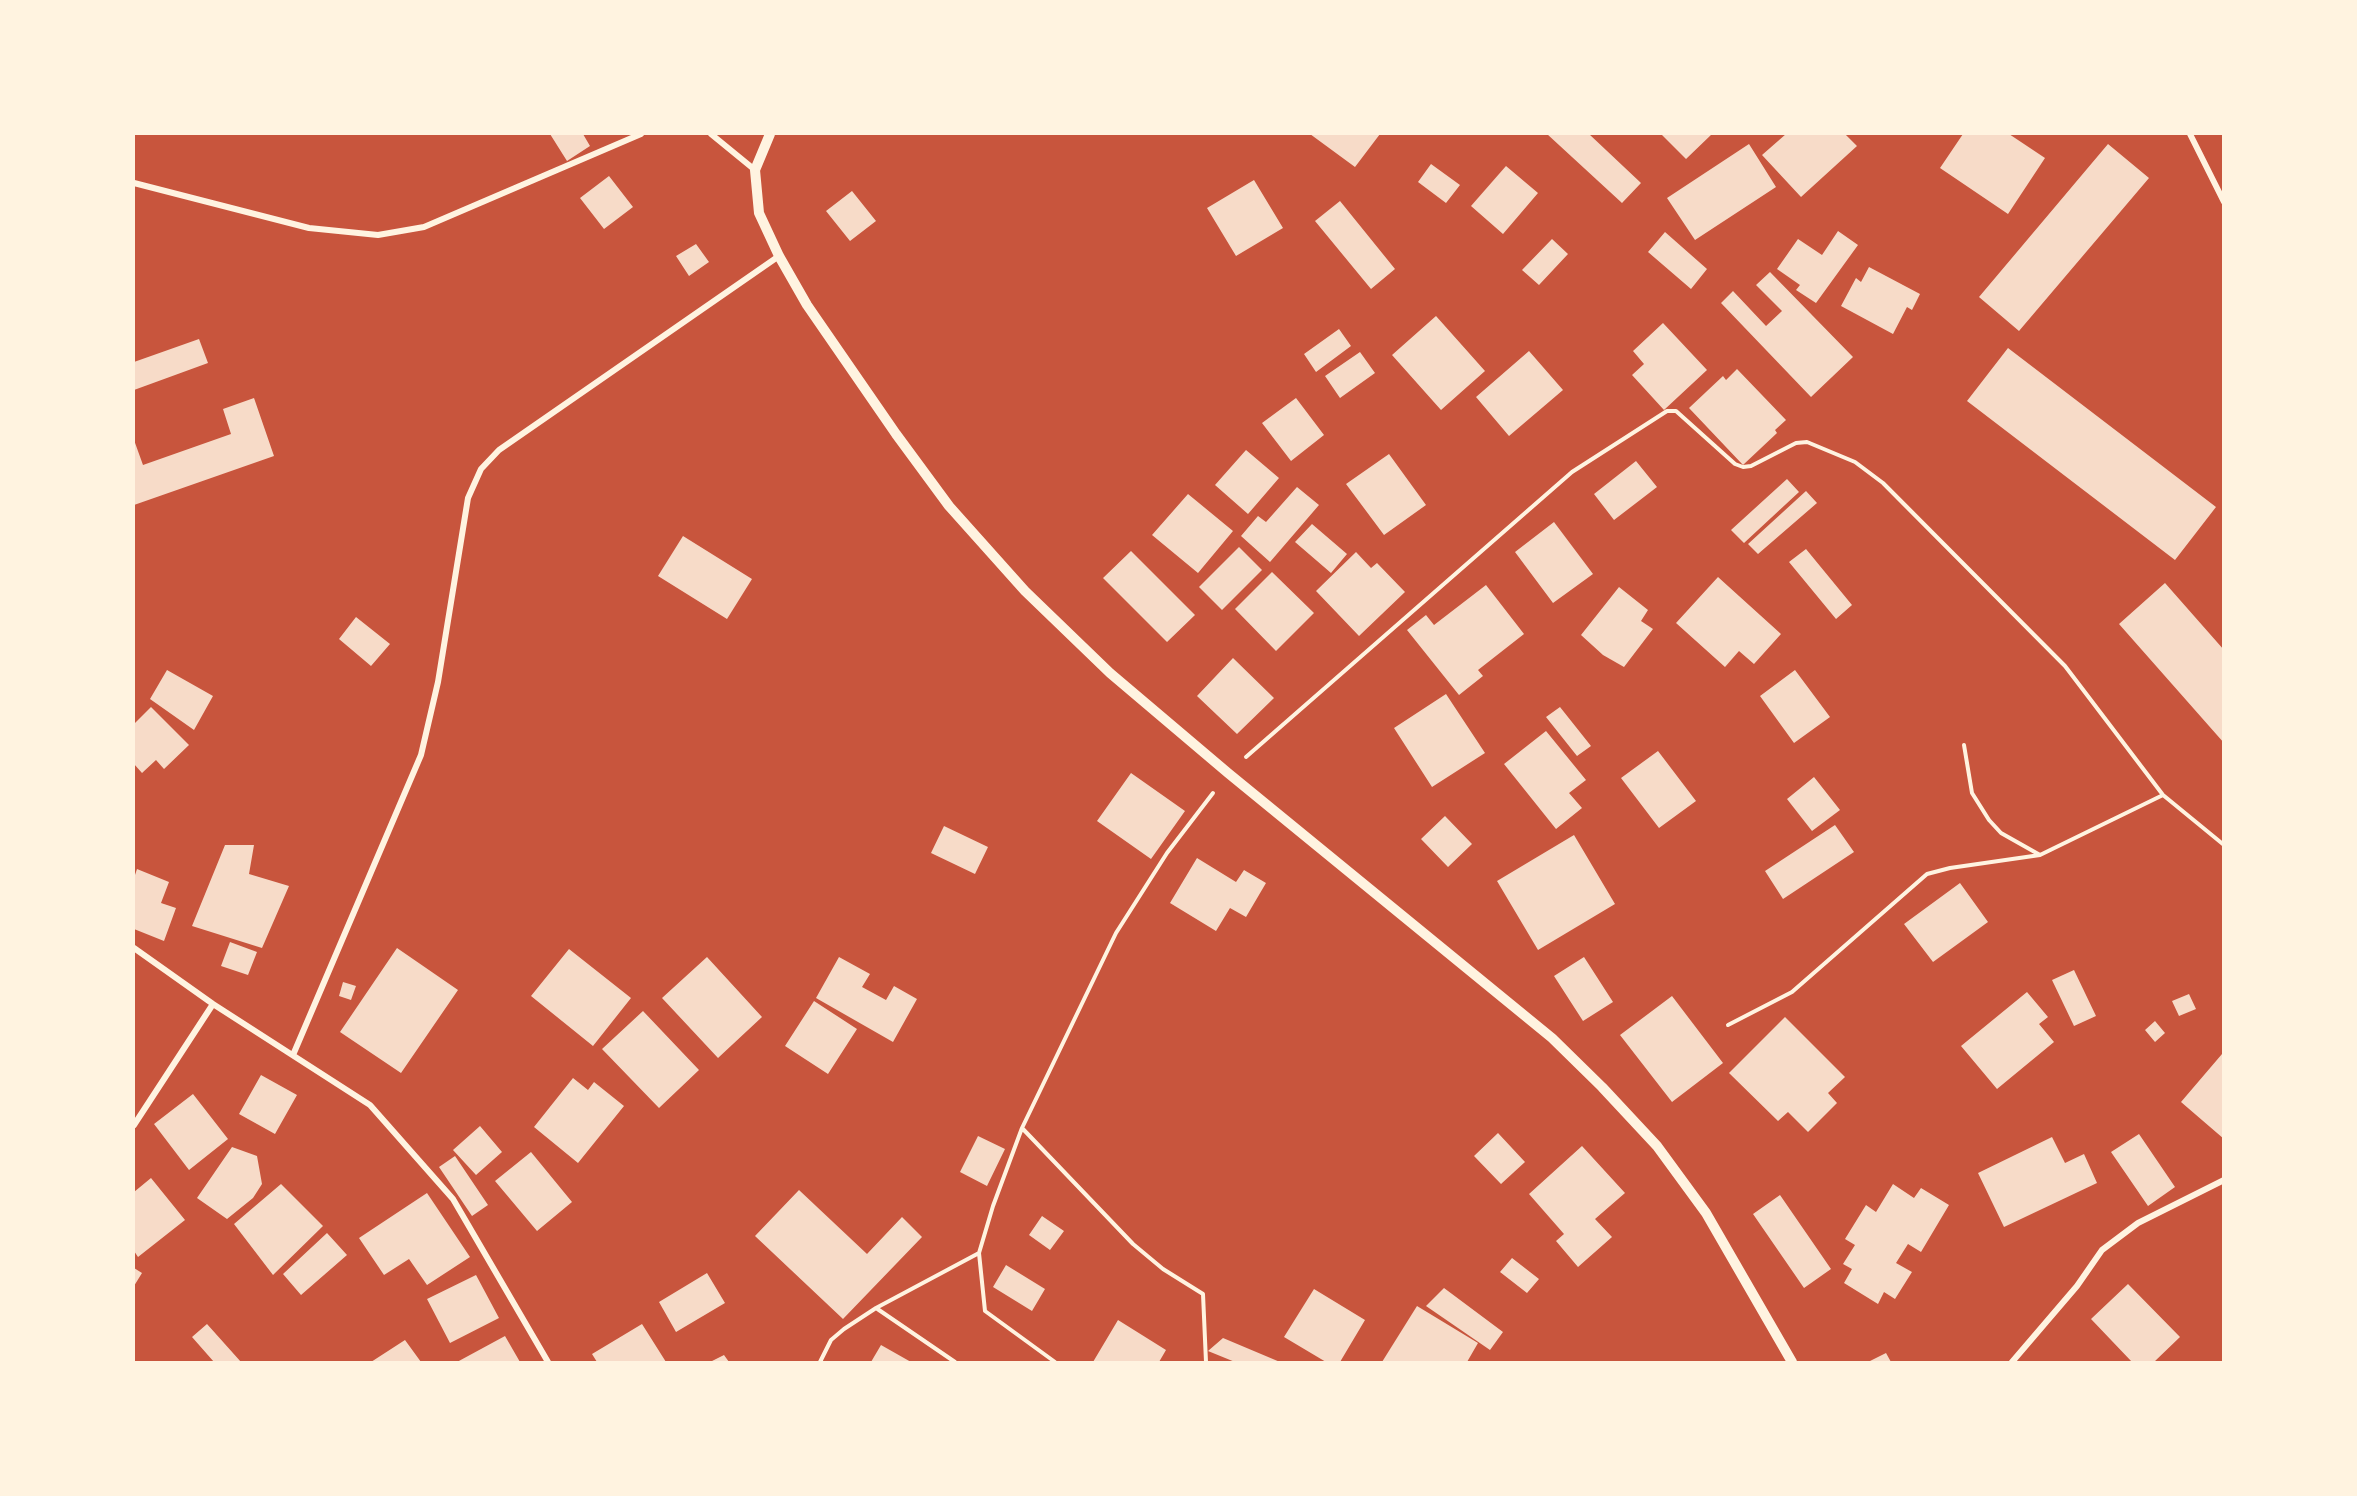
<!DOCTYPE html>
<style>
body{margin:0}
#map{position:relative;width:2357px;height:1496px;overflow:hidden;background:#c8553d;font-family:Georgia,serif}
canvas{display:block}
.frame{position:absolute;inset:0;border:135px solid #fff3e0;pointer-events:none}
</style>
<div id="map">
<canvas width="2357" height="1496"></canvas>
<div class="frame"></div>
</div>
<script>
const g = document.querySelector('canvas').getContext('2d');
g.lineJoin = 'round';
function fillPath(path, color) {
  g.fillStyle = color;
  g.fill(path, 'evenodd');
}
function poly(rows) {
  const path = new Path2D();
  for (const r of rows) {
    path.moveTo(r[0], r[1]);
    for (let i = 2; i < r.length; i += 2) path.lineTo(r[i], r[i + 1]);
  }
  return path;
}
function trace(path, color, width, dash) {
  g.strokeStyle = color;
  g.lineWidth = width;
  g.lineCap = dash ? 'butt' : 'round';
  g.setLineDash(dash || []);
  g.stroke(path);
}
const building = poly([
 [550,134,583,134,590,146,567,161],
 [1310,134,1380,134,1355,167],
 [1547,134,1589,134,1641,183,1622,203],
 [1661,134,1712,134,1686,159],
 [1786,134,1845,134,1857,146,1801,197,1762,155],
 [1963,134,2009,134,2045,158,2008,214,1940,168],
 [1749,144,1776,187,1695,240,1667,198],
 [2108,144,2149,178,2019,331,1979,297],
 [1431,164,1460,185,1446,203,1418,182],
 [1506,166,1538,193,1503,234,1471,206],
 [609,176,633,207,604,229,580,198],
 [1254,180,1283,228,1236,256,1207,208],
 [852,191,876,221,850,241,826,211],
 [1340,201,1395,269,1371,289,1315,221],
 [1838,231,1858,245,1816,303,1796,290,1800,285,1777,269,1798,239,1822,255],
 [1665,232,1707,269,1691,289,1648,252],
 [1552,239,1568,254,1539,285,1522,270],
 [696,244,709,262,689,276,676,256],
 [1869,267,1920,294,1912,310,1907,307,1893,334,1841,306,1856,278,1861,282],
 [1770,272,1853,357,1811,397,1721,303,1733,291,1766,326,1782,311,1756,285],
 [1436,316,1485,371,1441,410,1392,355],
 [1663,323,1707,370,1664,410,1632,375,1644,364,1633,351],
 [1339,329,1351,346,1316,372,1304,354],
 [199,339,208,363,134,390,134,362],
 [2008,348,2216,507,2175,560,1967,401],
 [1529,351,1563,390,1509,436,1476,397],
 [1360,352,1375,373,1340,398,1325,376],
 [1737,369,1786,420,1775,430,1777,433,1743,465,1689,408,1723,376,1726,380],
 [254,398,274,456,134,505,134,440,143,465,231,434,223,409],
 [1296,398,1324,435,1291,461,1262,423],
 [1246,450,1279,478,1248,514,1215,485],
 [1389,454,1426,505,1384,535,1346,484],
 [1636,461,1657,487,1614,520,1594,494],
 [1787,479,1799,492,1744,543,1731,530],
 [1297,487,1319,505,1270,562,1241,536,1258,516,1266,522],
 [1806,491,1817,503,1758,554,1748,544],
 [1188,494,1233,531,1198,573,1152,535],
 [1554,522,1593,574,1553,603,1515,552],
 [1312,524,1347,554,1331,573,1295,542],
 [683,536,752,579,727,619,658,576],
 [1239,547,1262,570,1222,610,1199,587],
 [1806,549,1852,605,1836,619,1789,562],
 [1131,551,1195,615,1167,642,1103,578],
 [1356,552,1371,568,1377,563,1405,592,1359,636,1316,591],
 [1272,572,1314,613,1276,651,1235,609],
 [1718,577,1781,634,1754,664,1739,651,1725,667,1676,623],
 [2165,583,2224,650,2224,743,2119,624],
 [1486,585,1524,634,1478,670,1483,676,1459,695,1407,630,1426,615,1434,625],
 [1619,587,1648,610,1641,621,1653,629,1624,667,1603,655,1581,635],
 [356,617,390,644,371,666,339,639],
 [1233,658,1274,698,1237,734,1197,696],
 [167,670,213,696,194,730,150,699],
 [1795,670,1830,717,1794,743,1760,696],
 [1446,694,1485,753,1432,787,1394,728],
 [151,707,189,745,164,769,156,760,142,773,134,764,134,724],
 [1560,707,1591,746,1577,756,1546,717],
 [1546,731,1586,780,1569,793,1582,808,1556,829,1504,764],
 [1658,751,1696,801,1659,828,1621,778],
 [1131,773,1185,811,1151,859,1097,821],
 [1814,777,1840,810,1812,831,1787,799],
 [1445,816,1472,844,1448,867,1421,839],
 [1835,825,1854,852,1783,899,1765,871],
 [944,826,988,847,975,874,931,853],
 [1574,835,1615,904,1538,950,1497,881],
 [225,845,254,845,249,874,289,886,262,948,192,926],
 [1197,858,1236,882,1244,870,1266,883,1246,917,1230,908,1216,931,1170,903],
 [137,869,169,882,161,903,176,908,164,941,134,929,134,878],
 [1960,883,1988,922,1933,962,1904,924],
 [230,942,257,952,248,975,221,966],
 [397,948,458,990,401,1073,340,1032],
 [569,949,631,998,593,1046,531,996],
 [707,957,762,1017,718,1058,662,998],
 [839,957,870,974,862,987,886,1000,894,986,917,999,893,1042,816,998],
 [1584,957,1613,1002,1583,1021,1554,976],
 [2074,970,2096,1016,2074,1026,2052,980],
 [343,982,356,986,351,1000,339,996],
 [2027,992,2048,1017,2039,1024,2054,1042,1997,1089,1961,1046],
 [2189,994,2196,1009,2179,1016,2172,1001],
 [1672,996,1723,1063,1672,1102,1620,1035],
 [814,1001,857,1029,828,1074,785,1046],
 [643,1011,699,1070,659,1108,602,1049],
 [1785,1017,1845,1077,1828,1093,1837,1103,1808,1132,1788,1112,1778,1121,1729,1073],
 [2155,1021,2165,1033,2155,1042,2145,1030],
 [2222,1054,2224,1055,2224,1139,2181,1102],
 [261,1075,297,1095,275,1134,239,1114],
 [573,1078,588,1090,594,1082,624,1106,578,1163,534,1127],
 [193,1094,228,1139,189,1170,154,1124],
 [480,1126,502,1152,476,1175,453,1150],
 [1498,1133,1525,1162,1501,1184,1474,1156],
 [2139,1134,2175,1187,2148,1206,2111,1152],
 [978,1136,1005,1149,987,1186,960,1172],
 [2052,1137,2065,1163,2084,1154,2097,1183,2004,1227,1978,1173],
 [1582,1146,1625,1193,1595,1219,1612,1237,1578,1267,1556,1241,1564,1234,1529,1194],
 [232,1147,257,1156,262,1184,253,1198,227,1219,197,1198],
 [531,1152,572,1202,537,1231,495,1181],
 [455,1156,488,1205,472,1216,439,1167],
 [151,1178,185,1220,138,1257,134,1251,134,1192],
 [281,1184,323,1226,273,1275,234,1224],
 [1893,1184,1914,1198,1921,1188,1949,1205,1921,1252,1908,1244,1896,1263,1912,1272,1895,1299,1884,1292,1878,1304,1844,1283,1852,1269,1843,1264,1855,1245,1845,1239,1866,1205,1876,1212],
 [799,1190,867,1254,902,1217,922,1237,843,1319,755,1236],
 [427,1193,470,1257,427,1285,409,1259,384,1275,359,1238],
 [1780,1195,1831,1269,1804,1288,1753,1214],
 [1042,1216,1064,1231,1050,1250,1029,1235],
 [327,1233,347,1255,301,1295,283,1274],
 [1512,1258,1539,1279,1527,1293,1500,1272],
 [1006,1265,1045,1289,1032,1311,993,1287],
 [134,1268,142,1273,134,1286],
 [707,1273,725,1303,676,1332,659,1302],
 [476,1275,499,1318,450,1343,427,1299],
 [2128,1284,2180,1337,2154,1362,2132,1362,2091,1319],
 [1444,1288,1503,1332,1490,1350,1426,1306],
 [1314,1289,1365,1320,1340,1362,1326,1362,1284,1337],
 [1417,1306,1478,1343,1467,1362,1382,1362],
 [1118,1320,1166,1350,1159,1362,1093,1362],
 [207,1324,241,1362,214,1362,192,1337],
 [642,1324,666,1362,597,1362,592,1354],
 [505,1336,520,1362,457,1362],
 [1223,1338,1280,1362,1235,1362,1208,1351],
 [405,1340,421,1362,371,1362],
 [881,1345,911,1362,871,1362],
 [1886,1353,1891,1362,1868,1362],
 [724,1355,729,1362,710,1362]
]);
const path = poly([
 [1964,745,1972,793,1989,820,2001,833,2040,855],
 [1246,757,1572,472,1667,411,1676,411,1735,464,1743,467,1751,466,1796,443,1807,442,1855,462,1883,483,2065,666,2163,795,2224,845],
 [1728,1025,1792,992,1927,874,1950,868,2040,855,2163,795],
 [1022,1128,1133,1244,1163,1269,1203,1294,1206,1362],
 [876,1308,955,1362],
 [820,1362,831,1340,844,1329,876,1308,979,1253],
 [1055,1362,985,1311,979,1253,993,1206,1022,1128,1116,933,1167,853,1213,793]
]);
const minor = poly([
 [711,134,755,170],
 [2190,134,2224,202],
 [134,183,309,228,378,235,424,227,641,134],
 [134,948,213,1004,370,1105,453,1199,548,1362],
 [293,1055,421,755,438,682,468,498,481,469,499,450,779,256],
 [134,1125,213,1004],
 [2012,1362,2077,1286,2102,1250,2138,1223,2224,1180]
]);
const tertiary = poly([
 [770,134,755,170,759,213,779,256,807,305,896,434,949,506,1025,591,1110,673,1228,773,1552,1038,1602,1087,1657,1146,1706,1213,1792,1362]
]);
fillPath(building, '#f7dbc8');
trace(path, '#fff3e0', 4);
trace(minor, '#fff3e0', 6);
trace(tertiary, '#fff3e0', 10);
</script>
